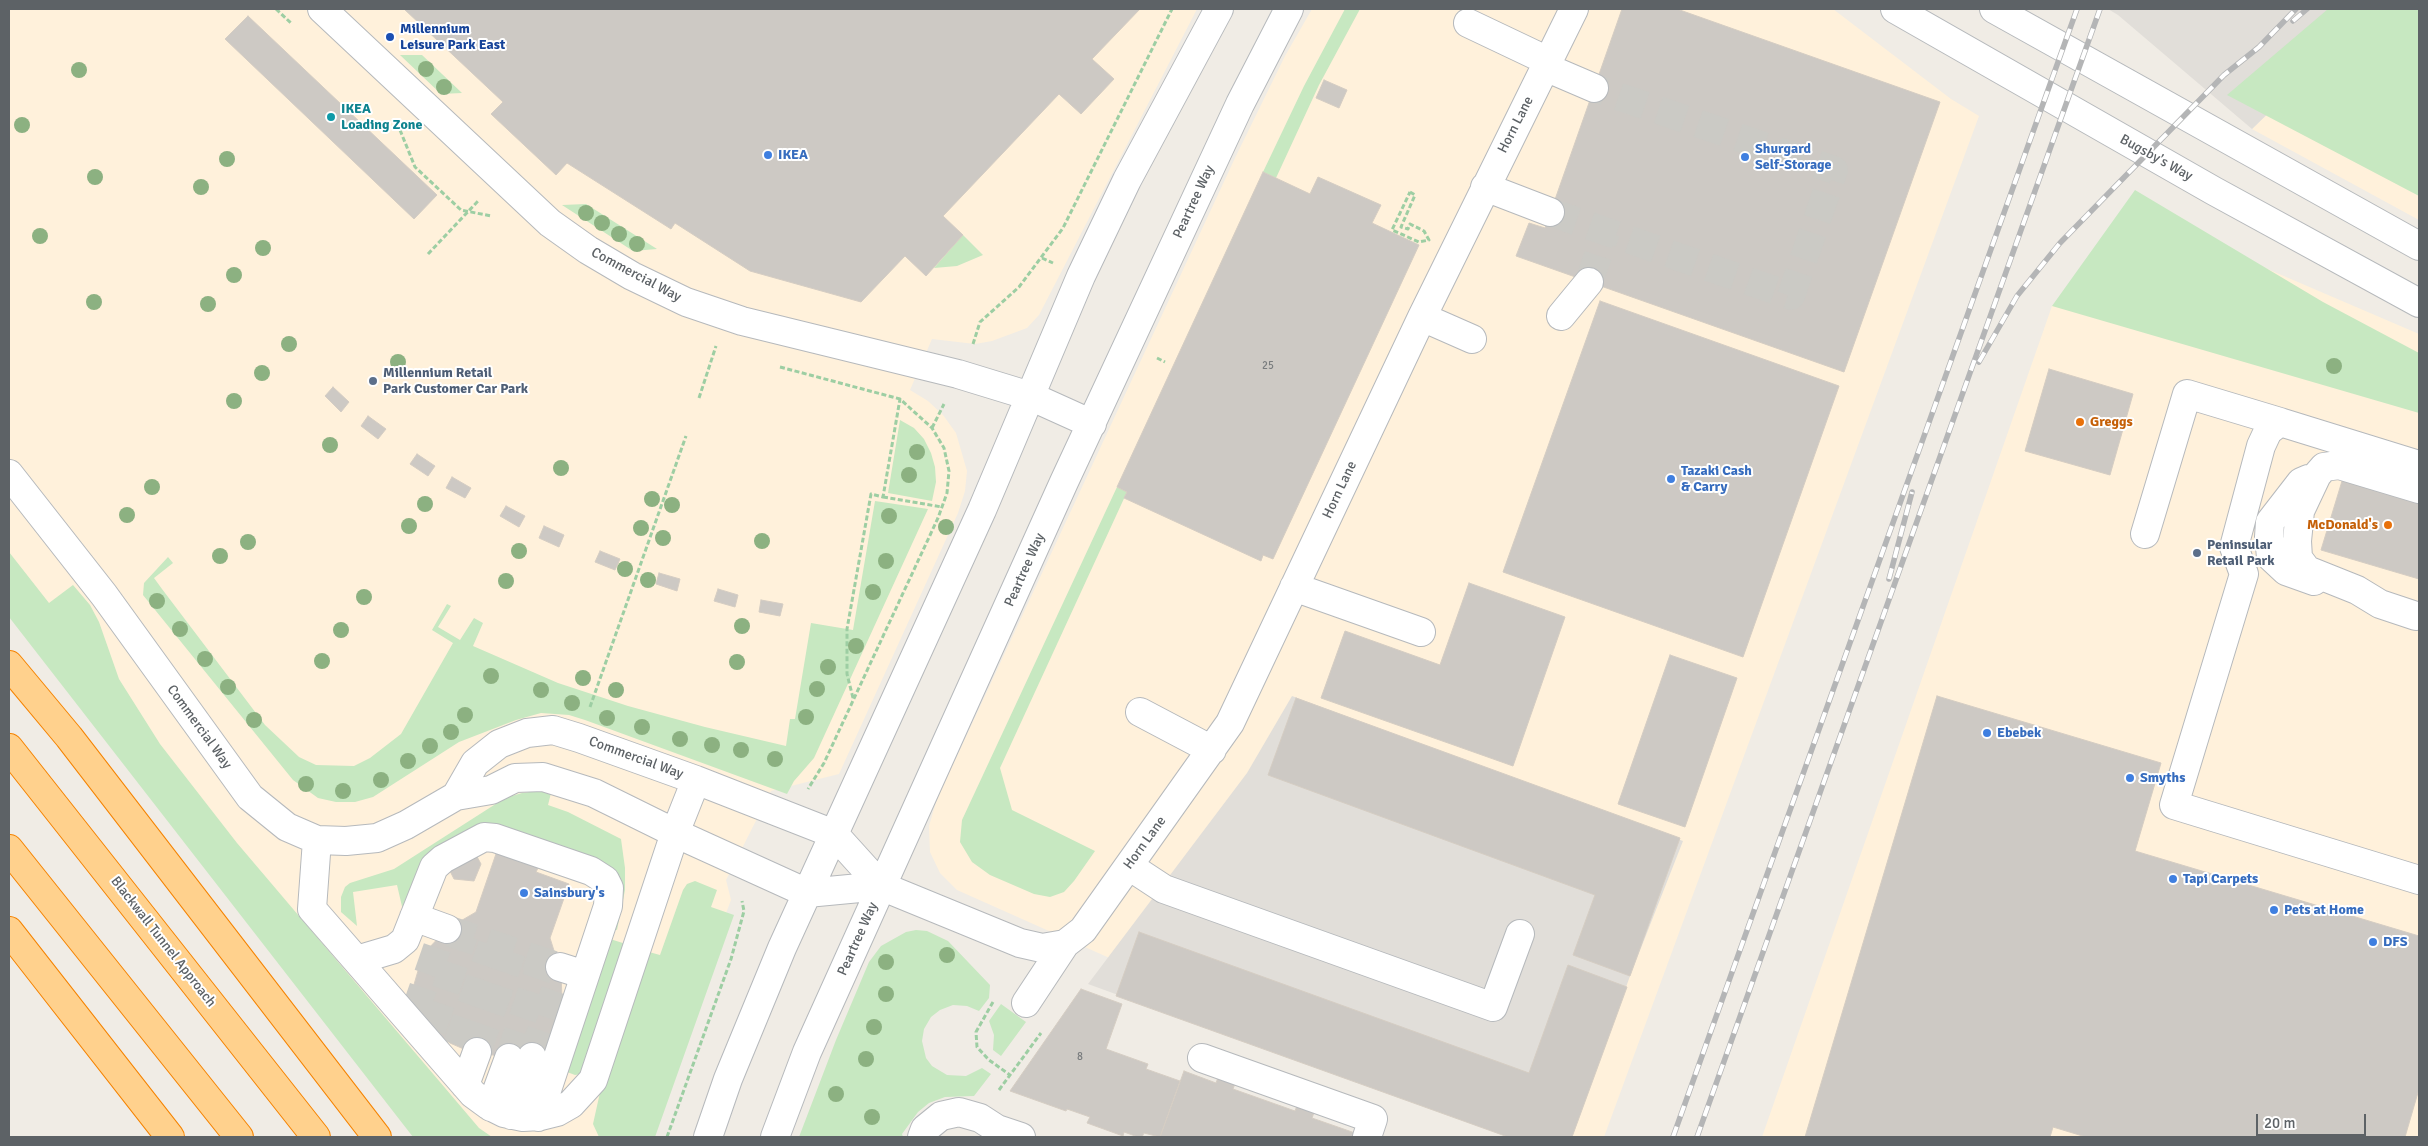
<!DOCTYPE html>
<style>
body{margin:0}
#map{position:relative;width:2428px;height:1146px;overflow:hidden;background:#f0ece5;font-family:Signika,sans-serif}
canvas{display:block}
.frame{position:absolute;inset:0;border:10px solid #5d6266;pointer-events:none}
.scale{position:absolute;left:2256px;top:1114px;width:110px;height:22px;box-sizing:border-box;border:2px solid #5d6266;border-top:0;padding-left:6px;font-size:15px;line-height:18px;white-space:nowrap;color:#5d6266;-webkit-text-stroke:4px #fff;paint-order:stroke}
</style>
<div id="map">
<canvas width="2428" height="1146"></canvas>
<div class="frame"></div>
<div class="scale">20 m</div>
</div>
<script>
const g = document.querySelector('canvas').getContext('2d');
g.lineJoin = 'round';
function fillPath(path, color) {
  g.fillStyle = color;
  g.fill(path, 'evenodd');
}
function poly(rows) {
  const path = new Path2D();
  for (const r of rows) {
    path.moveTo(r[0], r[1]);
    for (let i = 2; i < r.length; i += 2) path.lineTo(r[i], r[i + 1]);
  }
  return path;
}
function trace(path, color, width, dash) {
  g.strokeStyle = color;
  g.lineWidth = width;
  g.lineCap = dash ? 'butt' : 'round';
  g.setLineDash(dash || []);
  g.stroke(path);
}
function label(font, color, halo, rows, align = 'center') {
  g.font = font + ' Signika,sans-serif';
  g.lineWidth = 4;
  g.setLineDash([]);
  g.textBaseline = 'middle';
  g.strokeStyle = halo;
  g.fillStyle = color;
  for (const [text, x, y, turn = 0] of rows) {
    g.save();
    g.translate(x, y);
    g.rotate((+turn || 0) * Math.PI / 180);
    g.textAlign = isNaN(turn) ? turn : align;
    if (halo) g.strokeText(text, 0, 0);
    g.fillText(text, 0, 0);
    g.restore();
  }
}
const commercial = poly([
 [9,9,1197,9,1039,315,1027,328,992,341,975,344,932,339,910,390,928,401,943,415,956,433,967,471,965,491,958,513,839,774,771,791,726,880,731,900,642,1137,439,1137,9,567],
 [1312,9,1833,9,1951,99,1979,116,1604,1137,1511,1137,957,890,940,873,930,852,929,826,937,799,1235,158,1285,56],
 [2376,9,2419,9,2419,220,2252,129],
 [2144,216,2419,334,2419,1137,1762,1137,2052,306]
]);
const industrial = poly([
 [2108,9,2376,9,2252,129,2118,15],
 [1292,696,1683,841,1630,976,1572,1137,1508,1137,1088,984,1247,773]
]);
const green = poly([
 [1345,9,1360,9,1319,85,1276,178,1263,172,1304,86],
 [2328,9,2419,9,2419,196,2227,95],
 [400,55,422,55,462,93,441,94],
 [2135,190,2323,302,2419,353,2419,413,2052,306],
 [586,204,657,249,633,251,562,205],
 [963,235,983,255,957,266,934,268],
 [900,420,914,428,924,439,931,453,935,467,936,482,932,501,888,493],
 [1117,487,1127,492,1000,768,1012,810,1095,851,1074,881,1064,892,1050,897,1034,894,990,875,972,862,960,842,962,820],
 [875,501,928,509,814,758,794,781,787,794,585,720,569,715,541,713,516,720,459,742,373,797,355,802,336,802,318,798,293,780,143,595,144,583,168,557,173,563,154,578,162,589,265,725,299,757,316,765,354,766,370,758,401,734,453,643,432,630,447,604,451,606,438,627,460,640,474,618,483,623,473,646,558,683,628,706,705,727,786,746,790,719,795,719,811,623,853,630],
 [9,552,49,603,73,585,90,605,99,622,119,679,160,744,237,843,479,1128,492,1137,413,1137,9,617],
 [537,791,551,793,548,805,568,812,621,839,625,868,625,890,617,930,611,928,620,900,490,829,404,915,397,885,353,892,357,926,341,912,341,897,345,887,350,883,394,869,505,798,522,793],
 [695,881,717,890,711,907,734,915,655,1137,599,1137,593,1124,601,1088,649,952,660,955,683,890,687,884],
 [916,930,927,931,948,941,990,985,989,998,979,1011,967,1006,953,1005,940,1010,931,1017,924,1029,922,1041,926,1058,932,1066,947,1075,966,1076,982,1068,991,1074,974,1096,945,1097,929,1103,918,1112,902,1134,903,1137,799,1137,836,1040,869,962,881,946,906,932],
 [607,938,629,945,581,1074,575,1075,567,1072],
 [1001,1004,1026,1022,1001,1056,993,1050,994,1035,989,1021]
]);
const building = poly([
 [404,9,1140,9,1092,59,1114,79,1081,114,1059,94,943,216,963,235,926,276,905,256,861,302,750,271,675,223,671,229,567,163,556,175,491,114,503,102,404,9],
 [1622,9,1677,9,1940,102,1844,372,1516,256,1529,223,1545,228,1622,9],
 [248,16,437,195,414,219,225,39,248,16],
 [1324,80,1347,90,1339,108,1316,98,1324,80],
 [1263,172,1310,194,1318,177,1381,205,1372,223,1419,245,1273,559,1263,555,1261,561,1124,498,1127,492,1117,487,1263,172],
 [1600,301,1839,386,1743,657,1503,572,1600,301],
 [2049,369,2133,394,2110,475,2025,451,2049,369],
 [333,387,349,402,341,412,325,396,333,387],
 [368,416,386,429,378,439,361,426,368,416],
 [417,454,435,466,428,476,410,464,417,454],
 [2346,468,2419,490,2419,579,2321,550,2346,468],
 [452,477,471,488,465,498,446,488,452,477],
 [506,506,525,516,519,527,500,516,506,506],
 [544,526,564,535,559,547,539,538,544,526],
 [600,551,620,559,615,570,595,562,600,551],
 [659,573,680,579,677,591,656,584,659,573],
 [1469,583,1565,617,1513,766,1321,698,1345,631,1440,665,1469,583],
 [718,589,738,595,735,607,714,601,718,589],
 [761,600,783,604,780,616,759,612,761,600],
 [1670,655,1737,678,1685,827,1618,804,1670,655],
 [1937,696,2161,763,2135,851,2419,936,2419,1089,2405,1137,2086,1137,2053,1127,2050,1137,1805,1137,1937,696],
 [1296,698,1680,838,1630,976,1573,955,1595,895,1268,775,1296,698],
 [497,851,539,866,536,872,569,884,550,938,561,973,562,999,561,1013,545,1047,539,1054,509,1058,466,1050,450,1043,428,1027,411,1007,413,988,420,964,426,951,447,929,476,912,497,851],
 [475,853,481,864,474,881,454,879,449,869,475,853],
 [1139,932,1529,1073,1568,965,1627,987,1572,1137,1508,1137,1116,996,1139,932],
 [1081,989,1122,1004,1106,1049,1148,1064,1146,1069,1180,1081,1160,1137,1144,1133,1142,1137,1138,1137,1124,1132,1123,1136,1087,1123,1090,1117,1067,1109,1066,1111,1010,1091,1081,989],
 [1184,1071,1216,1083,1219,1075,1236,1081,1233,1089,1295,1111,1298,1103,1315,1110,1312,1118,1355,1133,1354,1137,1160,1137,1184,1071]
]);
const minorTunnel = poly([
 [1550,212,1791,296,1834,170,1594,88],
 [1589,282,1606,232],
 [447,929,560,967],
 [414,1014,442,934],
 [432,1030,464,935],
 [457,1045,492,945],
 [477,1052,512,952],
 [532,1057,561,973],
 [509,1058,542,961]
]);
const path = poly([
 [276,9,292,24],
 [400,130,415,167,461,210,491,216],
 [1410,192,1415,195,1401,227,1408,229,1410,224,1424,231,1429,240,1419,242,1392,230,1410,192],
 [428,254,479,200],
 [1042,258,1053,263],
 [973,344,980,322,1019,287,1063,228,1172,9],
 [1157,358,1165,362],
 [780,367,900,399,932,428,944,448,949,471,947,493,938,518,824,763,808,789],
 [699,398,716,346],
 [932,428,944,404],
 [883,497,942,507],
 [853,698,847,674,847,629,871,494,883,497,900,399],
 [590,707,686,436],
 [993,1002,976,1032,977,1047,989,1060,1010,1075],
 [999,1090,1041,1033],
 [667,1137,731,959,744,911,742,901]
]);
const minor = poly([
 [322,9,550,223,588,250,632,276,686,302,742,321,958,374,1030,396,1092,424],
 [1895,9,2214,191,2419,303],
 [1994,9,2419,246],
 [1468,23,1548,61],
 [1545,67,1594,88],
 [1485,187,1550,212],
 [1561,316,1589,282],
 [1422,317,1472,339],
 [2419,465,2280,422,2268,431,2261,446,2234,547,2244,574,2174,805,2419,880],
 [9,474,104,595,250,797,287,827,317,840,346,841,377,838,406,825,456,796,491,790,515,778,543,777,594,793,675,833,807,893,881,886],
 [2308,479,2301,482,2270,522,2269,537,2271,557,2286,571,2314,581],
 [2145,534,2187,394,2280,422],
 [1294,587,1421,632],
 [2416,616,2380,604,2357,590,2307,570,2298,558,2297,541,2300,511,2317,475,2324,467,2339,465,2419,489],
 [1140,712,1212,750],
 [456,796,475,763,499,744,527,733,553,730,579,738,696,780,834,834,881,886,1020,943,1042,948,1065,944,1083,930,1230,723,1422,317,1574,9],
 [317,840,312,909,473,1094,488,1105,504,1113,523,1117,541,1116,557,1112,571,1104,593,1080,675,833,696,780],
 [1129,866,1164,889,1493,1007,1520,934],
 [414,917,447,929],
 [357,960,394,949,405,940,434,867,443,859,484,837,495,838,591,871,605,880,609,888,608,906,538,1117],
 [560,967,585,975],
 [1026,1003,1065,944],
 [1202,1058,1373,1119,1367,1137],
 [465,1085,477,1052],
 [491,1107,509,1058],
 [511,1115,532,1057],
 [708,1137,728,1079,782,948,982,510,1081,276,1127,180,1219,9],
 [775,1137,807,1052,1064,482,1240,104,1289,9],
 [922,1137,925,1129,941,1116,959,1112,980,1118,997,1129,1021,1137]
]);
const highway = poly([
 [9,665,69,737,377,1137],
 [9,748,316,1137],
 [9,849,239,1137],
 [9,931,170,1137]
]);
const rail = poly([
 [2293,21,2307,9],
 [1979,362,2017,296,2060,243,2224,75,2259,47,2296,9],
 [1889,579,1912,492],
 [1673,1137,2077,9],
 [1697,1137,2100,9]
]);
const trees = [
 [426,69],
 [79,70],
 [444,87],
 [22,125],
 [227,159],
 [95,177],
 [201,187],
 [586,213],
 [602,223],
 [619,234],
 [40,236],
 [637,244],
 [263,248],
 [234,275],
 [94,302],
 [208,304],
 [289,344],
 [398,362],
 [2334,366],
 [262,373],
 [234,401],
 [330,445],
 [917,452],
 [561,468],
 [909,475],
 [152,487],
 [652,499],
 [425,504],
 [672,505],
 [127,515],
 [889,516],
 [409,526],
 [946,527],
 [641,528],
 [663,538],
 [762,541],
 [248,542],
 [519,551],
 [220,556],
 [886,561],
 [625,569],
 [648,580],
 [506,581],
 [873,592],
 [364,597],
 [157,601],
 [742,626],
 [180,629],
 [341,630],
 [856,646],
 [205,659],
 [322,661],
 [737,662],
 [828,667],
 [491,676],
 [583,678],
 [228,687],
 [817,689],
 [541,690],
 [616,690],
 [572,703],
 [465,715],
 [806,717],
 [607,718],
 [254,720],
 [642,727],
 [451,732],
 [680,739],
 [712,745],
 [430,746],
 [741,750],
 [775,759],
 [408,761],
 [381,780],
 [306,784],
 [343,791],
 [947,955],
 [886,962],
 [886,994],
 [874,1027],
 [866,1059],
 [836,1094],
 [872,1117]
];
const markers = [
 [390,37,5,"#1a4fb4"],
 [331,117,5,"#0f9aa8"],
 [768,155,5,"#3f7fe0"],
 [1745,157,5,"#3f7fe0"],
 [373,381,5,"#5c6f8a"],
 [2080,422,5,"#e8710a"],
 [1671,479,5,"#3f7fe0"],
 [2388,525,5,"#e8710a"],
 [2197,553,5,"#5c6f8a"],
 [1987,733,5,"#3f7fe0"],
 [2130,778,5,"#3f7fe0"],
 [2173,879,5,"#3f7fe0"],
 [524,893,5,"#3f7fe0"],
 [2274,910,5,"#3f7fe0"],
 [2373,942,5,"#3f7fe0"]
];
const numberNames = [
 ["25",1268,366],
 ["8",1080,1057]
];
const transitNames = [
 ["Millennium",400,29],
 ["Leisure Park East",400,45]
];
const cultureNames = [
 ["IKEA",341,109],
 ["Loading Zone",341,125]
];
const streetNames = [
 ["Horn Lane",1516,125,-63],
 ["Bugsby's Way",2156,158,29],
 ["Peartree Way",1194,202,-65],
 ["Commercial Way",636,275,28],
 ["Horn Lane",1340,490,-65],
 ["Peartree Way",1025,570,-66],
 ["Commercial Way",199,727,54],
 ["Commercial Way",636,758,20],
 ["Horn Lane",1145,843,-54],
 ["Peartree Way",858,939,-66],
 ["Blackwall Tunnel Approach",163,942,52]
];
const shopNames = [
 ["Shurgard",1755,149],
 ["Self-Storage",1755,165],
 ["IKEA",778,155],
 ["Tazaki Cash",1681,471],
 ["& Carry",1681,487],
 ["Ebebek",1997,733],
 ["Smyths",2140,778],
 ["Tapi Carpets",2183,879],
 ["Sainsbury's",534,893],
 ["Pets at Home",2284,910],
 ["DFS",2383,942]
];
const serviceNames = [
 ["Millennium Retail",383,373],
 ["Park Customer Car Park",383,389],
 ["Peninsular",2207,545],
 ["Retail Park",2207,561]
];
const foodNames = [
 ["Greggs",2090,422],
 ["McDonald's",2378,525,"right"]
];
fillPath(commercial, '#fff1db');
fillPath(industrial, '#e1ded9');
fillPath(green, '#c7e8c1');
fillPath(building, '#cdc9c4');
trace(building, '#d5cdc3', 1);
trace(minorTunnel, '#cbcac5', 28, [28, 14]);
trace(minor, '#b6b9bc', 30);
trace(highway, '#f58300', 30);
trace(path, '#9dcea3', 3, [5, 2.5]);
trace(minor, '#fff', 28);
trace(highway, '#ffd18d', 28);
trace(rail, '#b4b5b6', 5.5);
trace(rail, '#fff', 4, [11]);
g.fillStyle = '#8cb181';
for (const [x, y] of trees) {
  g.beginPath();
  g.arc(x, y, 8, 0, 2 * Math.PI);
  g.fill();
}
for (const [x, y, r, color] of markers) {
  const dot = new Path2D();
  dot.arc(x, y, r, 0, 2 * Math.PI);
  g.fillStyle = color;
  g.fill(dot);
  trace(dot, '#fff', 2);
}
label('11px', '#797c7e', null, numberNames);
label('bold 14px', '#164399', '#fff', transitNames, 'left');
label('bold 14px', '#0d838f', '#fff', cultureNames, 'left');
label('14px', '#5d6266', '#fff', streetNames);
label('bold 14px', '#366cbe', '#fff', shopNames, 'left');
label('bold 14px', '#4e5e75', '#fff', serviceNames, 'left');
label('bold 14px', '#c56008', '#fff', foodNames, 'left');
</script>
